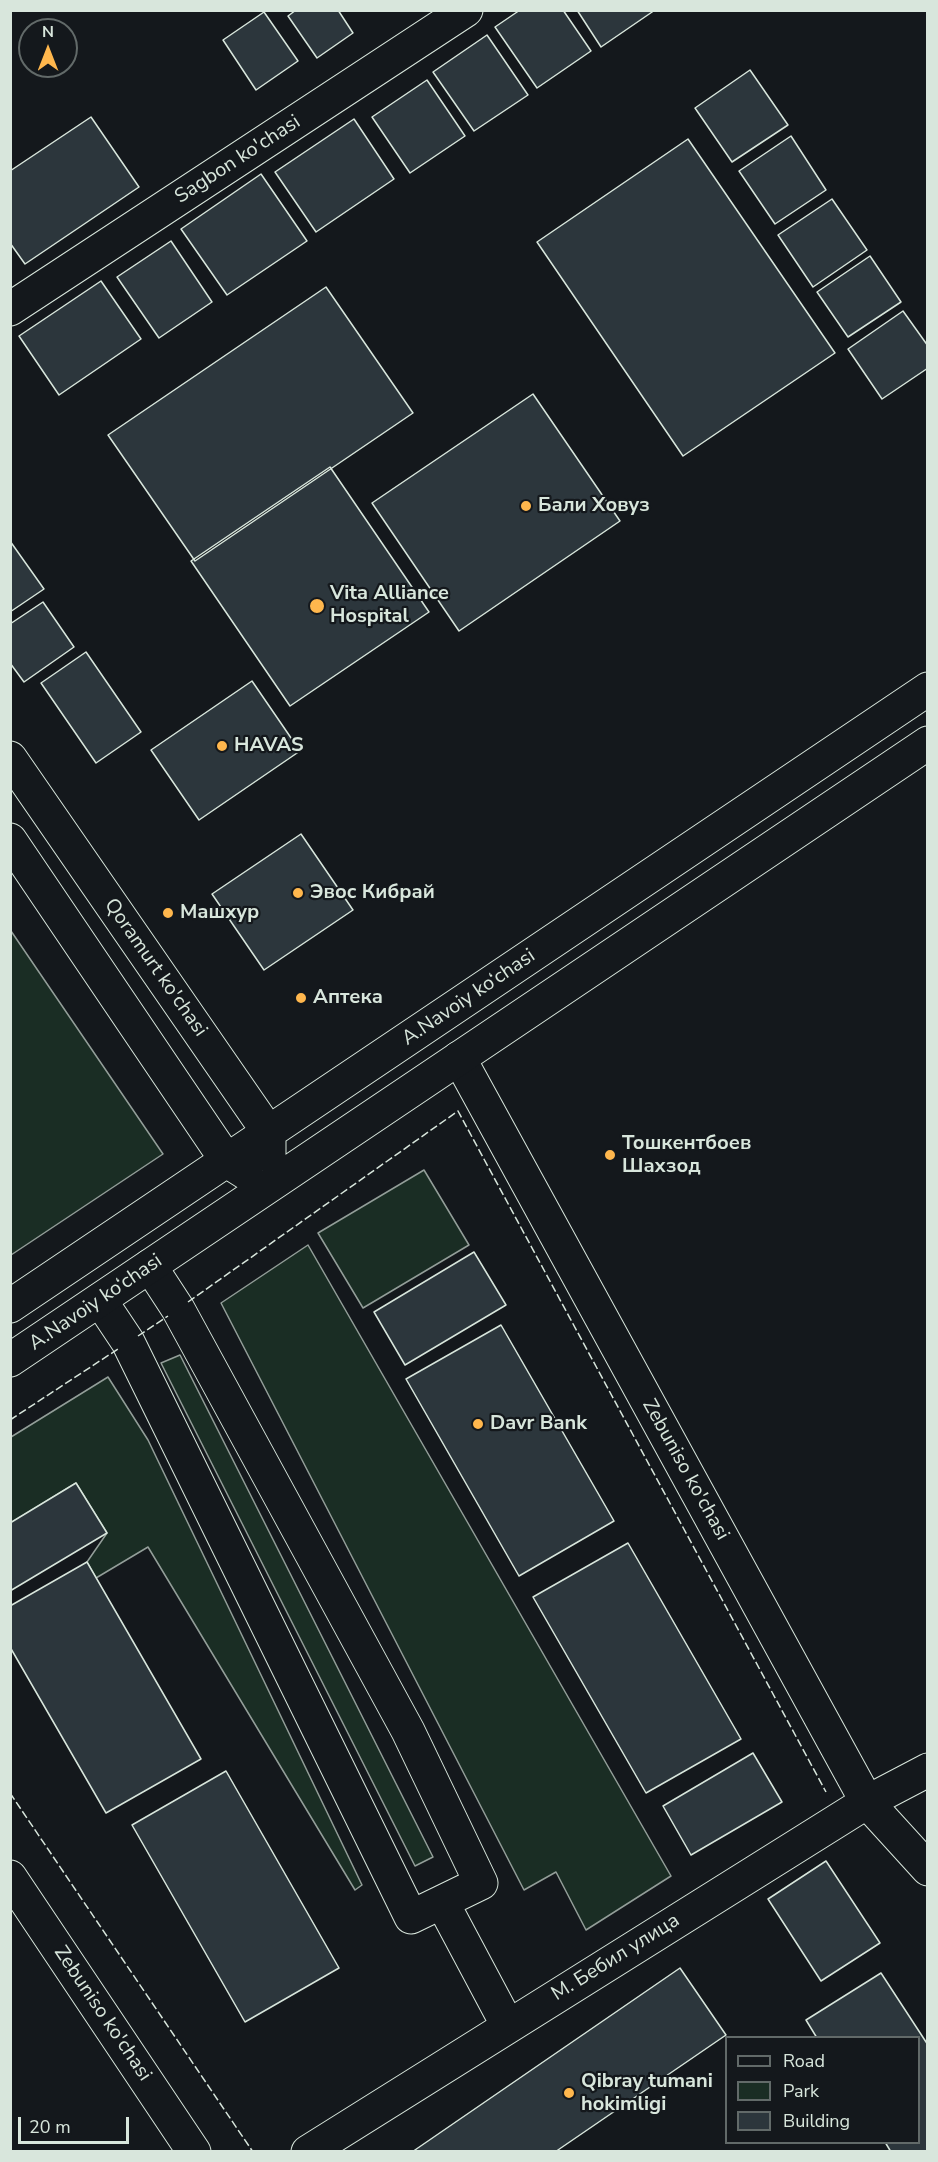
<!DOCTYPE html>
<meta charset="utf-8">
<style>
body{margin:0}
#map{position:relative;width:938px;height:2162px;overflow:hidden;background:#14181c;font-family:"Nunito Sans",sans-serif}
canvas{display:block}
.frame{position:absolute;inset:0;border:12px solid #d8e6dc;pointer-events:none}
.legend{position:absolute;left:725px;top:2036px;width:195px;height:108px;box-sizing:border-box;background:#14181c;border:2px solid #626a69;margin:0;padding:8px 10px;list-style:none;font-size:18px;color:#d8e6dc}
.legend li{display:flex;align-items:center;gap:12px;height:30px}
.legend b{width:30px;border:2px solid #626a69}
.north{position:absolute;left:18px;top:18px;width:60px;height:60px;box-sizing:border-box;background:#14181c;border:2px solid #626a69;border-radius:50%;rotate:0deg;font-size:16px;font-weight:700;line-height:24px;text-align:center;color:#d8e6dc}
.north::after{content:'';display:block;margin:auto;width:21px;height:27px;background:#ffb74d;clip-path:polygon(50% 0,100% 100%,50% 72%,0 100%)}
.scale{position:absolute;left:18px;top:2117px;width:111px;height:27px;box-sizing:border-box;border:3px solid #d8e6dc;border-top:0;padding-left:8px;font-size:18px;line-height:21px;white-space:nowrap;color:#d8e6dc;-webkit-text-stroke:4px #14181c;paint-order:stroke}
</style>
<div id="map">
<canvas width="938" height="2162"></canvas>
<div class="frame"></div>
<ul class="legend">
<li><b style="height:8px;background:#14181c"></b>Road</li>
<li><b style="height:16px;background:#1a2d24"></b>Park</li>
<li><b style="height:16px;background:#2c363c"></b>Building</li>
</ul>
<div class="north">N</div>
<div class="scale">20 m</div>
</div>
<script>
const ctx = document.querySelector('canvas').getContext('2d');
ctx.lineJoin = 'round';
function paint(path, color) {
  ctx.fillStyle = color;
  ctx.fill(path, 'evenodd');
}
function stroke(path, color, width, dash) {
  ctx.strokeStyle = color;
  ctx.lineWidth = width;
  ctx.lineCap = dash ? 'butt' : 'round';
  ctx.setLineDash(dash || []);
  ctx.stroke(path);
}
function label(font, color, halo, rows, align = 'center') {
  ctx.font = font + ' "Nunito Sans",sans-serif';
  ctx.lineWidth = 4.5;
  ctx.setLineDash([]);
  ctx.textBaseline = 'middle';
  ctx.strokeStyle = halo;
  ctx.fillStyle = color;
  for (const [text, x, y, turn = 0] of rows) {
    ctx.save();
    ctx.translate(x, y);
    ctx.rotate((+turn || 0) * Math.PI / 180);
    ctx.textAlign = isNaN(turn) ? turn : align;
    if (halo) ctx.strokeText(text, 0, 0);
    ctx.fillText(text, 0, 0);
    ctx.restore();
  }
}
const green = new Path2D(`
 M11,931l152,223 -152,101h-1z
 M424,1170l45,75 -106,63 -45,-75z
 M308,1245l363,631 -85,54 -30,-58 -32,18 -303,-587z
 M180,1355l253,502 -18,9 -254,-503z
 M108,1377l40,63 214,445 -7,5 -207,-343 -52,31 -9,-16 20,-29 -31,-50 -65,40v-86z`);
paint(green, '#1a2d24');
stroke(green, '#939e99', 1.5);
const building = new Path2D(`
 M296,10h42l15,23 -36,25 -29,-42z
 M520,10h43l28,41 -54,37 -42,-61z
 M577,10h78l-54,37z
 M264,12l34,49 -42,29 -33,-50z
 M487,35l41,60 -54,36 -41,-59z
 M750,70l38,55 -56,37 -37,-54z
 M427,80l38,56 -55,37 -38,-56z
 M91,117l48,70 -114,77 -15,-21v-72z
 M354,119l40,60 -78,53 -41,-60z
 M791,136l35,54 -51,34 -36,-53z
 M688,139l147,214 -152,103 -146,-214z
 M261,174l46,67 -80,54 -46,-66z
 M832,199l35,51 -54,37 -35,-52z
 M171,241l41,61 -53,36 -42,-61z
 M870,256l31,46 -53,35 -31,-45z
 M101,281l40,58 -82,56 -40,-59z
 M326,287l87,126 -218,148 -87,-126z
 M903,311l25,35v22l-46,31 -34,-50z
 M533,394l87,127 -161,110 -87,-128z
 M330,467l99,145 -139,94 -99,-145z
 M10,541l34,48 -34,23z
 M43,602l31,45 -50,35 -14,-19v-39z
 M86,652l55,80 -45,31 -55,-80z
 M252,681l48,70 -101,69 -48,-70z
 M301,834l52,76 -89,60 -52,-76z
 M474,1252l32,53 -101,60 -31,-53z
 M501,1325l113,196 -95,55 -113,-197z
 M76,1483l31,50 -97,58v-68z
 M628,1543l113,196 -95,54 -113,-196z
 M87,1562l114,197 -95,54 -96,-166v-41z
 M753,1753l29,49 -91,53 -28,-49z
 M226,1771l113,197 -94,54 -113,-197z
 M826,1861l54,82 -59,38 -53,-82z
 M680,1968l46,67 -171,117h-143z
 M881,1973l47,72v107h-37l-6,-10h33v-104h-101l-11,-18z`);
paint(building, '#2c363c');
stroke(building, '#d8e6dc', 1.5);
const minor = new Path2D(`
 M10,309l456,-299
 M459,1058l408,744 61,67
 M100,1300l28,42 283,575 70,-34 -73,-152 -230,-422 -28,-43
 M10,1877l184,275
 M442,1902l66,124
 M308,2152l559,-350 61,-32`);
const major = new Path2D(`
 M10,758l259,375v22
 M10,840l217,321 19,12
 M10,1306l918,-617
 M10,1360l918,-617`);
stroke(minor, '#d8e6dc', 35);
stroke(major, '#d8e6dc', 35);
stroke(minor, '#14181c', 33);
stroke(major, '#14181c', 33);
stroke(new Path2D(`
 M188,1302l270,-191 368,681
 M138,1336l30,-20
 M10,1420l108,-71
 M10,1793l243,359`), '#d8e6dc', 1.5, [8, 3]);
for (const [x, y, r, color] of [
 [526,506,6,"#ffb74d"],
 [317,606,8,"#ffb74d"],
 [222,746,6,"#ffb74d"],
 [298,893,6,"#ffb74d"],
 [168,913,6,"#ffb74d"],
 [301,998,6,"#ffb74d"],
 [610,1155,6,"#ffb74d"],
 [478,1424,6,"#ffb74d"],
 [569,2093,6,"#ffb74d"]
]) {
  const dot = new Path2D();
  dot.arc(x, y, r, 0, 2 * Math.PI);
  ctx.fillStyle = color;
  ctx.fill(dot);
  stroke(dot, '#14181c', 2);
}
label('20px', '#d8e6dc', '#14181c', [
 ["Sagbon ko'chasi",238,160,-33],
 ["Qoramurt ko'chasi",155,968,55],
 ["A.Navoiy ko‘chasi",469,998,-34],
 ["A.Navoiy ko‘chasi",96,1303,-34],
 ["Zebuniso ko'chasi",685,1470,61],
 ["М. Бебил улица",616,1958,-32],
 ["Zebuniso ko'chasi",102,2014,56]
]);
label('bold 20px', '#d8e6dc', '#14181c', [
 ["Бали Ховуз",538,506],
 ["Vita Alliance",330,594],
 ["Hospital",330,617],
 ["HAVAS",234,746],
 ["Эвос Кибрай",310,893],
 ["Машхур",180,913],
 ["Аптека",313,998],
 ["Тошкентбоев",622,1144],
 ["Шахзод",622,1167],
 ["Davr Bank",490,1424],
 ["Qibray tumani",581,2082],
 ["hokimligi",581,2105]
], 'left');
</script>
